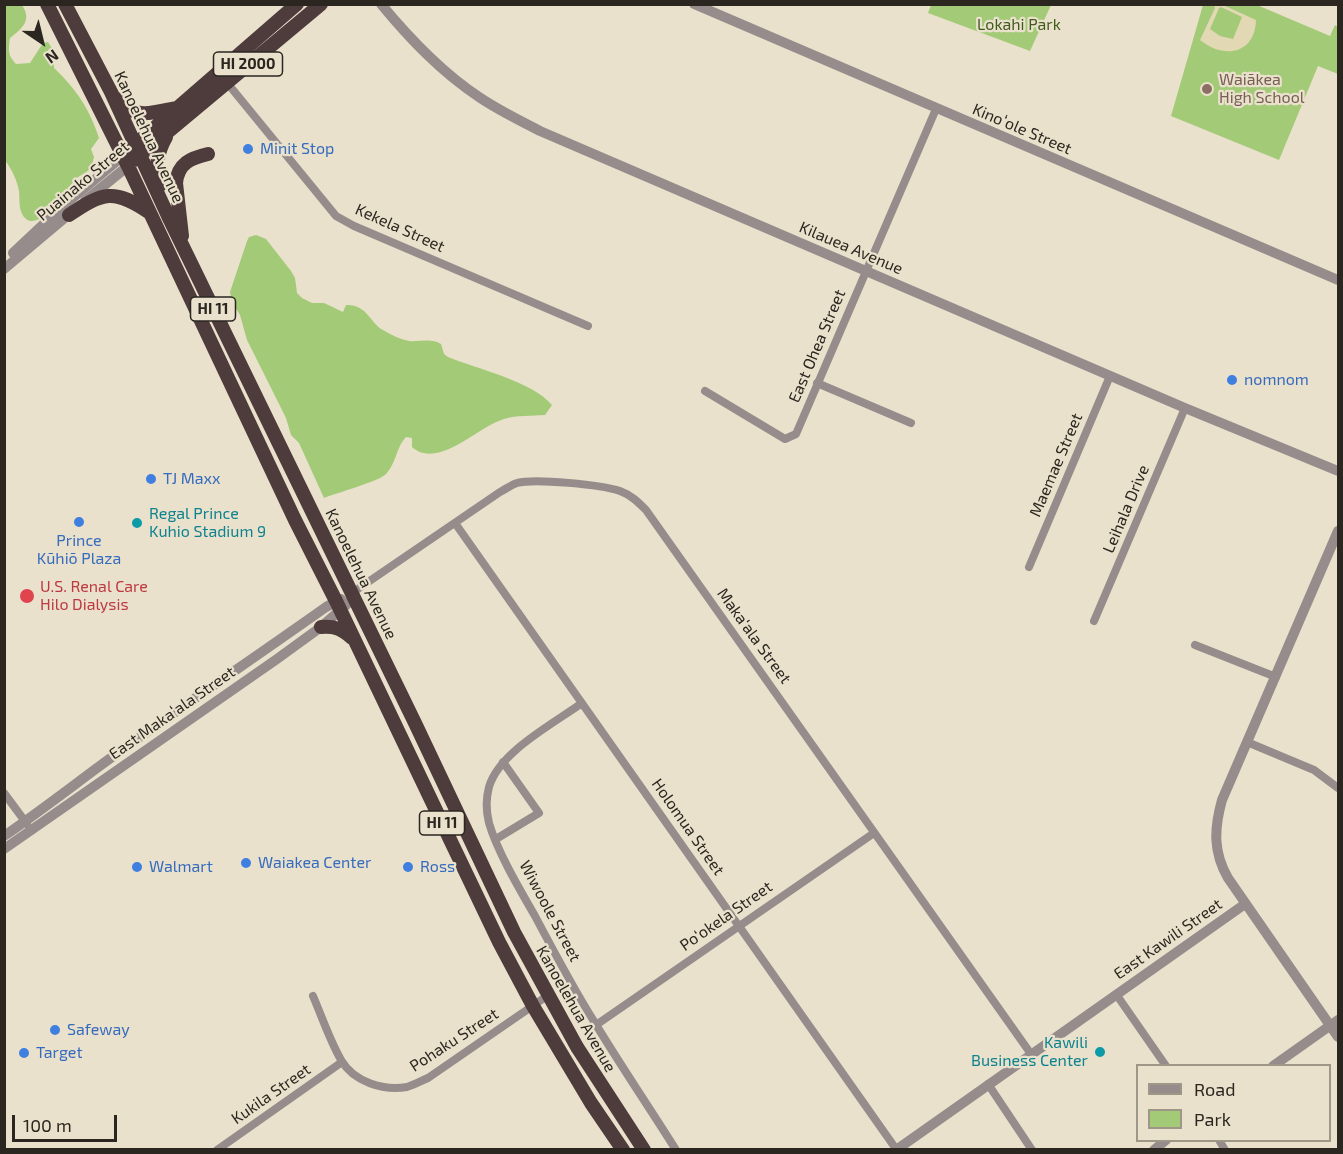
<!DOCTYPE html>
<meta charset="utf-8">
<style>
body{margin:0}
#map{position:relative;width:1343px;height:1154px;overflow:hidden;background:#eae1cc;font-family:"Exo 2",sans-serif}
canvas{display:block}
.frame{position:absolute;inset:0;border:6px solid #2b2720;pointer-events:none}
.legend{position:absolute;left:1136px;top:1064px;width:195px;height:78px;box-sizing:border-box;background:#eae1cc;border:2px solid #9e9787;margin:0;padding:8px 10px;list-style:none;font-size:18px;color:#2b2720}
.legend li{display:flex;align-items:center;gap:12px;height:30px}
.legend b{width:30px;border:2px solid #9e9787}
.north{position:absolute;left:12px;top:12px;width:60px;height:60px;-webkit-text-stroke:4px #eae1cc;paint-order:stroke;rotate:145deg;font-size:16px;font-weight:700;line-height:24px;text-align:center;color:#2b2720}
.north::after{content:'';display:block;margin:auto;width:21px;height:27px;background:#2b2720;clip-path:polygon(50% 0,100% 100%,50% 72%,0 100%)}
.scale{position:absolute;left:12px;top:1115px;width:105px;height:27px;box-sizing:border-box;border:3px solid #2b2720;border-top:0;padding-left:8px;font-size:18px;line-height:21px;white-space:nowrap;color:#2b2720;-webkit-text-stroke:4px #eae1cc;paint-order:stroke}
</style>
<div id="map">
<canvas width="1343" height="1154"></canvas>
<div class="frame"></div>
<ul class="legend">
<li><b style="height:8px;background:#978c8c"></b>Road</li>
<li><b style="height:16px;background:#a2ca77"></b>Park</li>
</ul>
<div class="north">N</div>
<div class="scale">100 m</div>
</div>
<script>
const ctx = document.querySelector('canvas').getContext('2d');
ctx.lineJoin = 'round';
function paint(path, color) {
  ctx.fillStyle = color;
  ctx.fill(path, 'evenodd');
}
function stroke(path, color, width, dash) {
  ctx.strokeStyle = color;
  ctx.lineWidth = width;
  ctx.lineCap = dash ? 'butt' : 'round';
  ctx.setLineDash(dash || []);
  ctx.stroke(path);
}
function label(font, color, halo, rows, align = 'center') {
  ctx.font = font + ' "Exo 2",sans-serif';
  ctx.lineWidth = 4.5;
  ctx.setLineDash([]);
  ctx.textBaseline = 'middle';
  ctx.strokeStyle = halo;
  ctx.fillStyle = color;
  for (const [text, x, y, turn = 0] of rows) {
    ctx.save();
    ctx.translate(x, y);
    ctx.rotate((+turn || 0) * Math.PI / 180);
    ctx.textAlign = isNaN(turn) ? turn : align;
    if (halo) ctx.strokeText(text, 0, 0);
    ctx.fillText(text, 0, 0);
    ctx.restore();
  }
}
paint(new Path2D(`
 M4,5h18c10,15 1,23 -12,33 -2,12 -2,18 6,26l14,-1 13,-20 5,-1 5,8 1,18c23,22 35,40 45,70l-8,11 3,8 -3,12 -16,10 -5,8 -18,14 -12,18c-4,1 -9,4 -14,0 -8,-7 -6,-18 -7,-28 -2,-11 -7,-21 -14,-31z
 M931,5v-1l120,1 -21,46 -102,-38z
 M1203,5h54l73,31 5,-11 3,2v47l-20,-8 -39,94 -108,-44z
 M256,235l10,4 25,32 4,7 2,15 5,5 10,5h12l19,9 3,-7c21,-1 24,18 37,25 8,5 17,9 26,11 11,1 23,-3 32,3l3,10 4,3c29,12 84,24 104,48l-7,10c-13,1 -29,0 -41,4 -27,8 -66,51 -92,28v-9l-6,-1c-10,10 -9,25 -20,37 -6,7 -50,19 -62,24l-25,-55 -8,-8 -5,-17 -39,-78 -7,-25 -8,-13 -2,-10 17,-51 2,-4z`), '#a2ca77');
paint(new Path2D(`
 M1214,5h9l33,15c-1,35 -33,39 -56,20l15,-32zM1221,7l21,10 -9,22 -13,-3 -10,-7 9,-21z`), '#e2d8b3');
stroke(new Path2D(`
 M224,79l112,137 18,10 234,100
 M817,383l94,40
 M705,391l80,48 11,-5 140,-325
 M455,523l441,626
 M1029,567l81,-191
 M352,593l148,-101c6,-3 11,-7 17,-9 18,-5 85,2 103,8 11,4 18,11 26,19l385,544
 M1094,621l91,-213
 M1195,645l81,32
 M582,703c-29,21 -83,49 -93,84 -3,11 -3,24 0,36 8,28 31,67 46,93 19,36 38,72 60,107 26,43 54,84 81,127
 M1247,742l67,28 24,18
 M4,793l23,31
 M496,839l43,-26 -36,-51
 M1116,994l50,72
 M313,996c9,21 17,45 28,64 13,22 42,31 66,27 7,-2 14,-6 21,-9l119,-82
 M596,1025l278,-192
 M988,1084l44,66
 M1219,1140l6,10
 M217,1150l125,-88`), '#978c8c', 8);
stroke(new Path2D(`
 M381,4c29,35 60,68 98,93 19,13 40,23 61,34l645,277 153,63
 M694,4l644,276
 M85,201l43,-35
 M13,253l49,-46 61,-51
 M4,269l69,-58
 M1338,531l-116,269c-8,29 -9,52 6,78l110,159
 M4,836c32,-22 62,-45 93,-68 75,-55 153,-107 229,-161l15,-8
 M4,849l273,-190 44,-32 33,-29
 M1273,1066l65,-46
 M896,1150l349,-246
 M1154,1150l12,-10`), '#978c8c', 10);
stroke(new Path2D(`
 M47,4l81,162 167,354 41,81 163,341 34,64 58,97 32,47
 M65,4l46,88 58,126 246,505 99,209 63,115 67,103
 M117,99c19,21 34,14 59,9
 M129,150l168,-146
 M134,160l187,-156
 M160,185c-5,-18 -3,-32 6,-48
 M69,215c34,-23 45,-27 81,-2
 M182,236l-6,-53c2,-20 15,-25 32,-29
 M321,627c14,-1 21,2 31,11`), '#4e3b3c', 14);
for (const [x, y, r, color] of [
 [1207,89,6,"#8d6e63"],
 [248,149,6,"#3f7fe0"],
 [1232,380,6,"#3f7fe0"],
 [151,479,6,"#3f7fe0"],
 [79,522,6,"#3f7fe0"],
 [137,523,6,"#0f9aa8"],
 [27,596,8,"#e0444e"],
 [246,863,6,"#3f7fe0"],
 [137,867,6,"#3f7fe0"],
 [408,867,6,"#3f7fe0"],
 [55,1030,6,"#3f7fe0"],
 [1100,1052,6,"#0f9aa8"],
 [24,1053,6,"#3f7fe0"]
]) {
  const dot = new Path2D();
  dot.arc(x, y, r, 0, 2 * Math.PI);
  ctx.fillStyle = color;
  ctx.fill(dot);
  stroke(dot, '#eae1cc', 2);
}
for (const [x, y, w] of [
 [248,64,69],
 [213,309,45],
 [442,823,45]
]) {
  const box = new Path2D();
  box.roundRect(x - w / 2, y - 12, w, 24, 4.5);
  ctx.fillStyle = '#eae1cc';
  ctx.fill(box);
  stroke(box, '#2b2720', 1.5);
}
label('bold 15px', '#2b2720', null, [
 ["HI 2000",248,64],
 ["HI 11",213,309],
 ["HI 11",442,823]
]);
label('16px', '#415c1f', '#eae1cc', [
 ["Lokahi Park",1019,25]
]);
label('16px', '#785e54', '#eae1cc', [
 ["Waiākea",1219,80],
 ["High School",1219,98]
], 'left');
label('16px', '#2b2720', '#eae1cc', [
 ["Kinoʻole Street",1022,129,23],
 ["Kanoelehua Avenue",149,137,65],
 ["Puainako Street",83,181,-40],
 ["Kekela Street",400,228,24],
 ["Kilauea Avenue",851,248,23],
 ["East Ohea Street",817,346,-67],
 ["Maemae Street",1056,465,-67],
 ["Leihala Drive",1126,509,-67],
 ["Kanoelehua Avenue",361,574,64],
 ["Maka‘ala Street",754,636,54],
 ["East Makaʻala Street",172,713,-35],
 ["Holomua Street",688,827,55],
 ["Wiwoole Street",550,911,62],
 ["Po‘okela Street",726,916,-35],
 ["East Kawili Street",1168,939,-35],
 ["Kanoelehua Avenue",576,1009,60],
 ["Pohaku Street",454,1040,-33],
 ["Kukila Street",271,1094,-35]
]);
label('16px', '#366cbe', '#eae1cc', [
 ["Minit Stop",260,149],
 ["nomnom",1244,380],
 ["TJ Maxx",163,479],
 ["Prince",79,541,"center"],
 ["Kūhiō Plaza",79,559,"center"],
 ["Waiakea Center",258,863],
 ["Walmart",149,867],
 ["Ross",420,867],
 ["Safeway",67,1030],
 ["Target",36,1053]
], 'left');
label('16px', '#0d838f', '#eae1cc', [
 ["Regal Prince",149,514],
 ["Kuhio Stadium 9",149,532],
 ["Kawili",1088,1043,"right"],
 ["Business Center",1088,1061,"right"]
], 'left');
label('16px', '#be3a42', '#eae1cc', [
 ["U.S. Renal Care",40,587],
 ["Hilo Dialysis",40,605]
], 'left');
</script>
